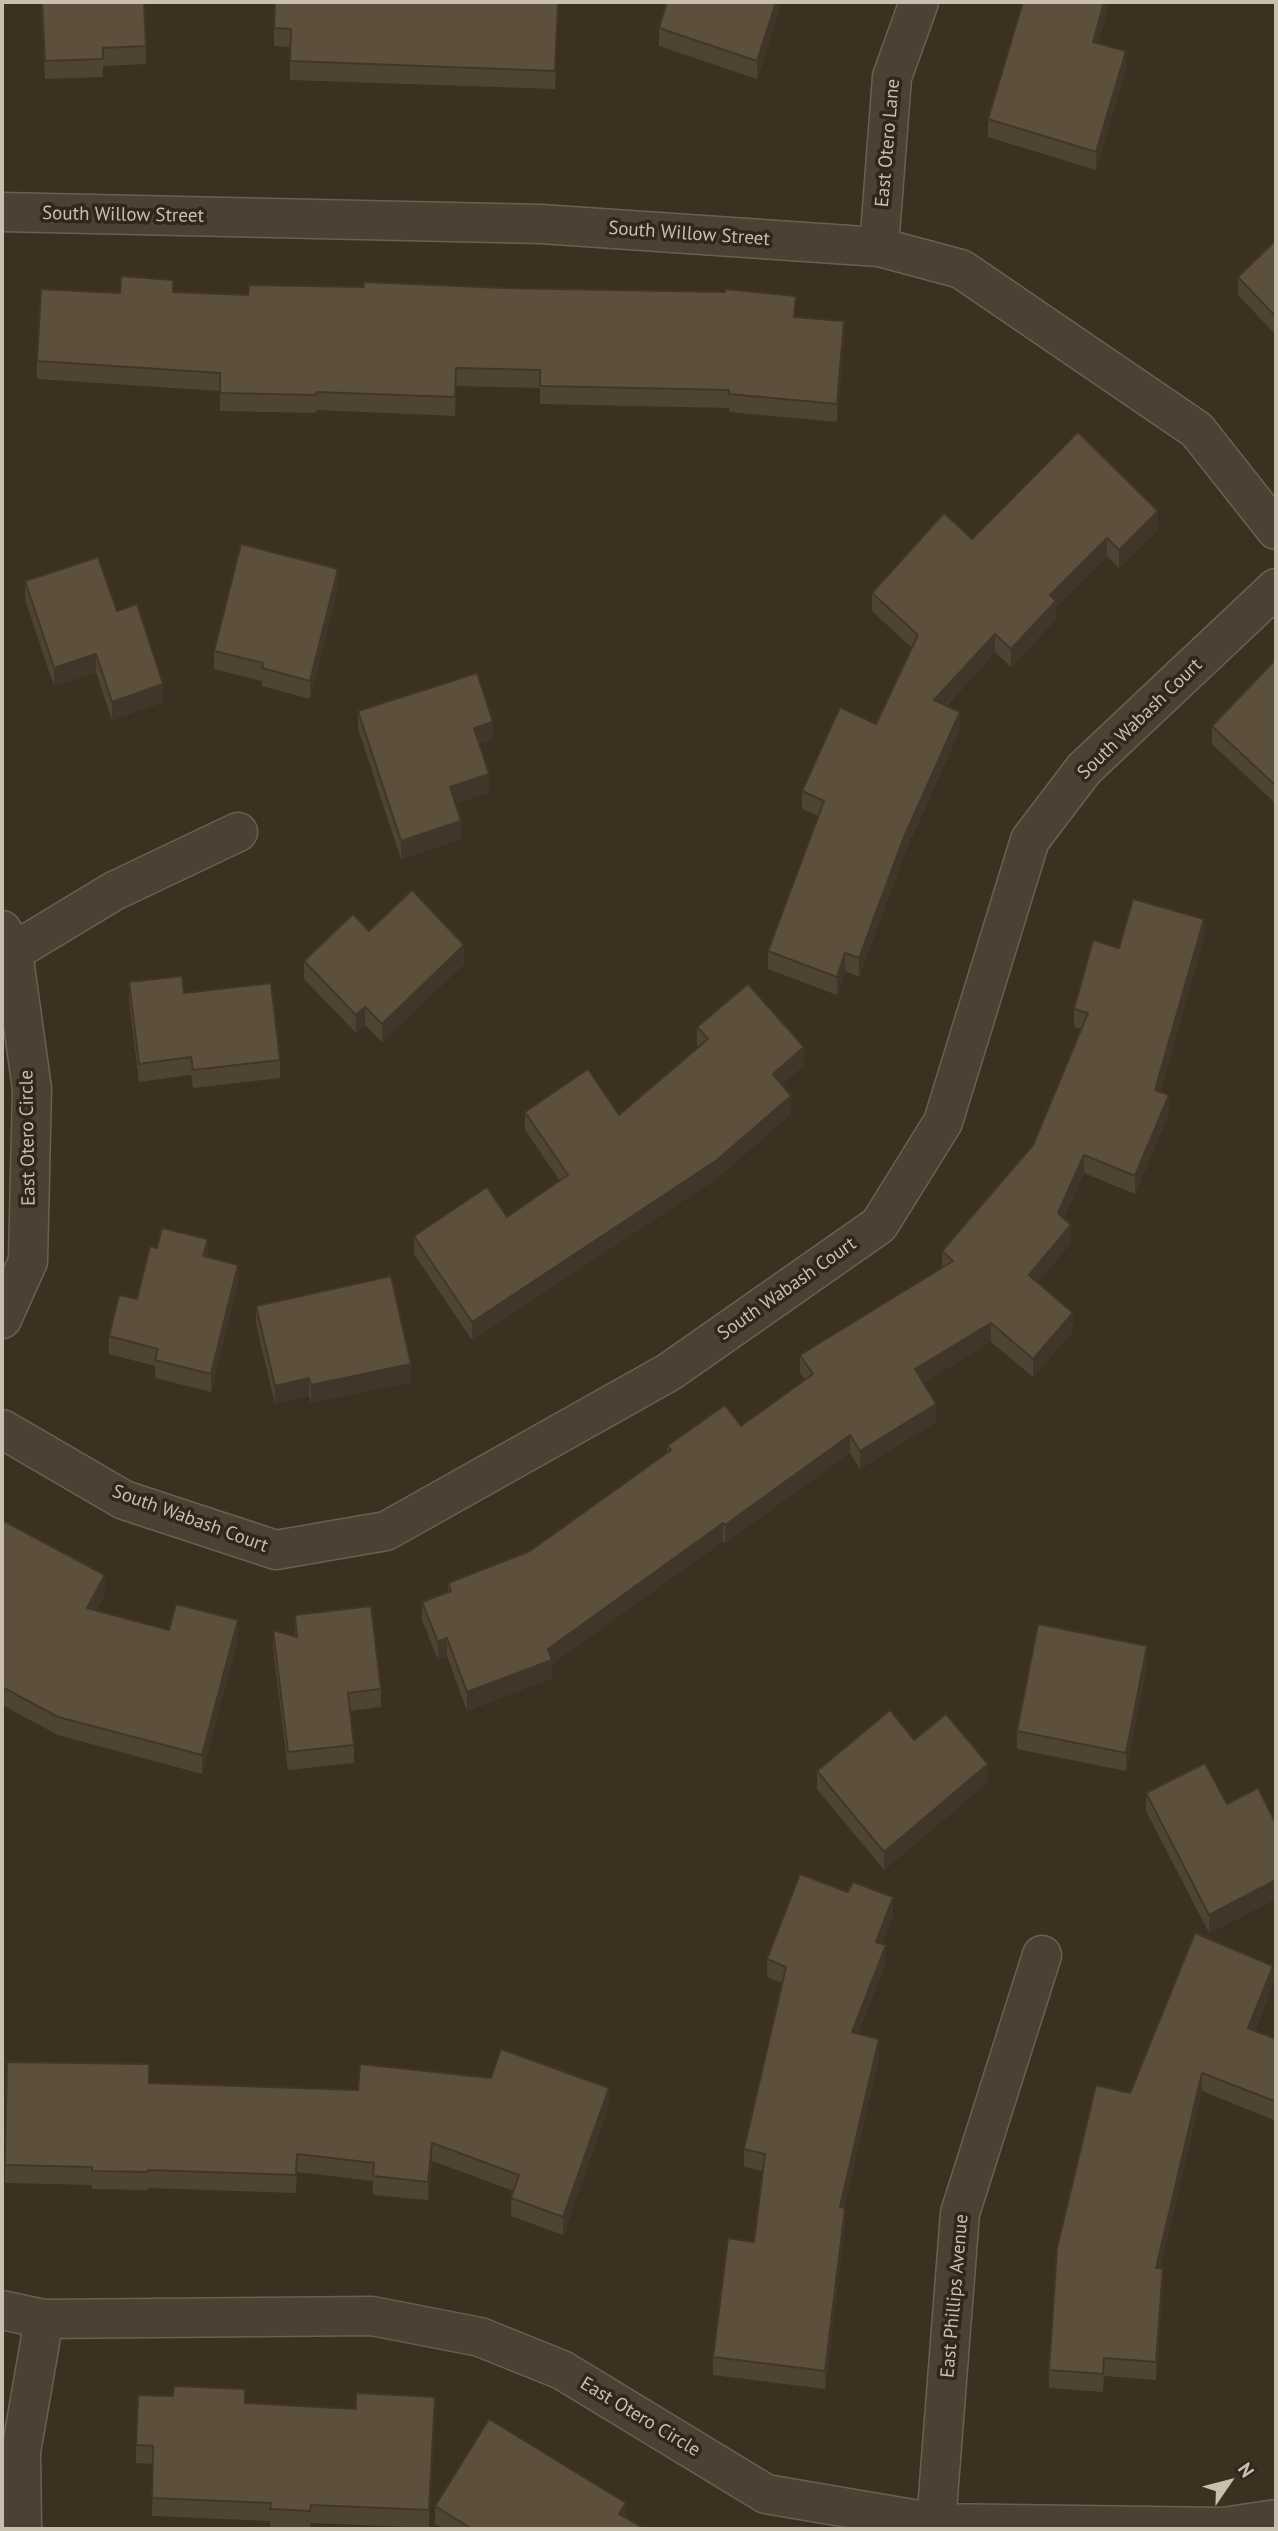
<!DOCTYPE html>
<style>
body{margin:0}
#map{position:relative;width:1278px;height:2531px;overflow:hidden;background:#3c3020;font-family:"PT Sans",sans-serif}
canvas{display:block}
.frame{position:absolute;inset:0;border:4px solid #c8bfaf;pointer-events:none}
.north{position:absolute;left:1194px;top:2447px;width:70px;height:70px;-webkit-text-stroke:5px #31271a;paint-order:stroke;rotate:55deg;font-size:19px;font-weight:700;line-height:28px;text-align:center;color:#c8bfaf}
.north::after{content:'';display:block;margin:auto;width:24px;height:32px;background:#c8bfaf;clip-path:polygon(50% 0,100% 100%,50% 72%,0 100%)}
</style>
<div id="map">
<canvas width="1278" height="2531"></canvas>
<div class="frame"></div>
<div class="north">N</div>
</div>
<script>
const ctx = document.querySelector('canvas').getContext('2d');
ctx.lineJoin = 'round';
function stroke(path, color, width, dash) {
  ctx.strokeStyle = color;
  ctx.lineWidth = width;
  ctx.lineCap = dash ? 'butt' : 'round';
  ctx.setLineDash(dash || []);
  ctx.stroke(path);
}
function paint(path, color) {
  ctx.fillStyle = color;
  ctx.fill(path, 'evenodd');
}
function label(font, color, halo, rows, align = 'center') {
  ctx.font = font + ' "PT Sans",sans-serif';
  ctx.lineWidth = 7;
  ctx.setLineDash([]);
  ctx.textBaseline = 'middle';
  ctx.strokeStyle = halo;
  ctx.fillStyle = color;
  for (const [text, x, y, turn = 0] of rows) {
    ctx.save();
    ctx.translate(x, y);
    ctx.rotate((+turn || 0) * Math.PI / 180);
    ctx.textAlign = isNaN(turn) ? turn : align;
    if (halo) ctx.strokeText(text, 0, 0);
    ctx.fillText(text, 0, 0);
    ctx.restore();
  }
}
const minor = new Path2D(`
 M2,212l539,12 338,23 82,22 236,161 79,100
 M879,247l13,-170 27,-75
 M2,930l11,22 19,137 -4,172 -26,58
 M13,952l101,-61 124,-59
 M2,1429l122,71 152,50 110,-19 283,-159 210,-147 64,-103 87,-282 54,-71 192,-181
 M2,2310l42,9 328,-3 108,21 82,33 204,124 170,29 287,4 53,-8
 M936,2523l24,-310 82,-258
 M22,2529l-1,-77 23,-133`);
stroke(minor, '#6a6052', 41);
stroke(minor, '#4c4234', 38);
paint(new Path2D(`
 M41,2h103l2,62 -43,2v11l-58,2z
 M558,2l-3,87 -265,-9v-33l-16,-1v-18z
 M667,2h115l-25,77 -98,-33v-18z
 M1023,2h87l-13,41 29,26 -30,101 -108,-33v-18z
 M1276,240v95l-38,-40v-18z
 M173,292l623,25 48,22 -7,83 -108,-10v-4l-189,-4v-16l-84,-2 -1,30 -138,-6 -1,3 -96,-2v-20l-183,-12v-18l83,-68z
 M1158,529l-39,39 -12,-12 -51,51v12l-45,48 -16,-15 -49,54 14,24 -56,125 -45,122 -14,-6 -8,24 -69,-26v-18l50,-135 -16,-7v-18l74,-67 36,-76 -40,-37v-18l100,-54z
 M25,581l92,30 46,91 -51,18 -16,-48 -42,14 -29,-87z
 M338,587l-28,112 -48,-13v-5l-48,-12v-18z
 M1276,659v145l-64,-60v-18z
 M358,711l135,29 -14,4 10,49 -34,10 6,36 -60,20 -43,-130z
 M1204,937l-44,155 9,21 -34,81 -51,-21 -20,45 7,25 -34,39 36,49 -40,46 -42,-35 -68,41 13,39 -76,47 -10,-16 -125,90 -2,-2 -171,123v14l-85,33 -20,-55 -9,4 -16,-40v-18l26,-10v-9l82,-32 137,-98v-7l74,-20 64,-46 -5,-7v-18l142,-87v-17l91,-106 48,-116 -7,-2v-18l45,-61z
 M304,961l160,3 -82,78 -17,-17 -9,8 -52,-54z
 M129,982l55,11 96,67v18l-87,10 -2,-13 -52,7 -10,-82z
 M697,1027l107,38 -23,20 10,29 -74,64 -245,162 -58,-86v-18l93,-19 53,-36 -35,-51v-18l94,3 80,-68 -2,-2z
 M207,1257l31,26 -27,109 -56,-14v-12l-46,-12v-18l28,-37z
 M256,1306l155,76 -100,21 -2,-7 -34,8 -19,-80z
 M2,1520l103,73 -9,17 73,20 69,9 -36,135 -144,-39 -56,-30z
 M295,1615l86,74v18l-31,4 4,34v18l-66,7 -15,-122v-18l22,6z
 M1147,1664l-21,107 -109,-22v-18z
 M914,1740l74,42 -104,88 -67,-81v-18z
 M1146,1793l81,11 49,20v75l-67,34 -63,-122z
 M893,1915l-11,29 4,19 -28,71 21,23 -35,151 1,18 -20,163 -112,-14v-18l41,-115 9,-71 -19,-4v-18l38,-166 -15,-6v-18z
 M1273,1984l-18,46 21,9v76l-2,5 -72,-29 -42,177 3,18 -7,94 -52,-4 -1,16 -54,-4v-18l81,-277z
 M7,2062l142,21 460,23 -46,129 -52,-19v-18l3,-7 -82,-30 -4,39 -55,-5v-14l-76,-9 -1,21 -148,-5v2l-56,-1v-4l-87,-2z
 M245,2403l190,12 -6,113 -118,-5 -1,6 -40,-2v-6l-118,-5 1,-52 -17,-1v-18z
 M435,2506l191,12 19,11h-201l-9,-5z`), '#4f4434');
paint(new Path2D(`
 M776,2h6l-25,77v-18z
 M1104,2h6l-17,58v-18z
 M1126,51v18l-30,101v-18z
 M844,321v18l-7,83v-18z
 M1158,511v18l-39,39v-18z
 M1107,538v18l-51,51v12l-45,48v-18l39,-54z
 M338,569v18l-28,112v-18z
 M995,634v18l-61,66v-18z
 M96,654v18l-42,14v-18z
 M163,684v18l-51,18v-18z
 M960,712v18l-56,125 -45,122v-19l45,-121z
 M493,722v18l-19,6v-18z
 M489,774v19l-39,12v-18z
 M461,821v18l-60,20v-18z
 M1204,919v18l-49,171v-18z
 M464,945v19l-82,78v-18z
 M845,953v18l-8,24v-18z
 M365,1007v18l-9,8v-18z
 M804,1047v18l-31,27v-18z
 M1169,1095v18l-34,81v-18z
 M791,1096v18l-74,64 -245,162v-18z
 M1084,1155v18l-26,58v-18z
 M1071,1225v18l-42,50v-18z
 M208,1239v18l-5,-1z
 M238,1265v18l-27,109v-18z
 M1073,1313v18l-40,46v-18z
 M991,1323v19l-76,46v-19z
 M411,1364v18l-100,21v-18z
 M309,1378v18l-34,8v-18z
 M936,1404v18l-76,47v-18z
 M850,1435v18l-125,90v-18z
 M723,1523v18l-171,123v14l-85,33v-19l81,-43z
 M105,1575v18l-18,33v-18z
 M238,1620v19l-36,135v-19z
 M447,1638v18l-9,4v-18z
 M1147,1646v18l-21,107v-18z
 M988,1764v18l-104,88v-18z
 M1276,1880v19l-67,34v-18z
 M893,1897v18l-17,45v-18z
 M886,1945v18l-34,87v-18z
 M1273,1966v18l-25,62v-18z
 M879,2039v18l-39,168v-18z
 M1202,2073v18l-46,195v-18z
 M609,2088v18l-46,129v-18z
 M1276,2097v18l-2,5v-19z
 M432,2143v18l-4,39v-18z
 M845,2208v18l-20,163v-18z
 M1163,2268v18l-7,94v-18z
 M435,2397v18l-6,113v-18z
 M626,2503v18l-7,-7z`), '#40372a');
const building = new Path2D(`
 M42,2h102l2,44 -43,2v11l-58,2z
 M275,2h283l-3,69 -265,-10 1,-32 -17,-1z
 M667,2h109l-19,59 -98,-33z
 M1023,2h81l-11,40 33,9 -30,101 -108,-33z
 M1276,240v77l-38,-40z
 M121,276l52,4v12l75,3 1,-10 115,2v-5l140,6 221,4v-3l71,7 -2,21 50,4 -7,83 -108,-10v-4l-189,-4v-16l-84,-2 -1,29 -138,-5 -1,3 -96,-2v-20l-183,-12 4,-72 79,4z
 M1078,432l80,79 -39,39 -12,-12 -57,57 6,6 -45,48 -16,-15 -61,66 26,12 -56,125 -45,121 -14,-5 -8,24 -69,-26 56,-150 -22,-10 38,-84 36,17 42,-89 -46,-42 72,-80 28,26z
 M241,544l97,25 -28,112 -48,-13 1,-5 -49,-12z
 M98,557l19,54 20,-7 26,80 -51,18 -16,-48 -42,14 -29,-87z
 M1276,659v127l-64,-60z
 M477,673l16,49 -19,6 15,46 -39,13 11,34 -60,20 -43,-130z
 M412,890l52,55 -82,79 -17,-17 -9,8 -52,-54 49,-47 16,17z
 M1133,899l71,20 -49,171 14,5 -34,81 -51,-21 -26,58 13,12 -42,50 44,38 -40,46 -42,-36 -76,46 21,35 -76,47 -10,-16 -125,90 -2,-2 -175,126 4,11 -85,32 -20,-54 -9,4 -16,-40 29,-11 -3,-8 82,-32 141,-101 -4,-4 58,-41 16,21 72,-52 -13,-19 153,-94 -11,-10 91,-106 55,-132 -14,-4 19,-69 26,8z
 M182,976l2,17 87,-10 9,77 -87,10 -2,-13 -52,7 -10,-82z
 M748,984l56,63 -31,27 18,22 -74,64 -245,162 -58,-86 73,-49 20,30 61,-42 -43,-63 63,-43 31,46 89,-76 -11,-12z
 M162,1228l46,11 -5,17 35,9 -27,109 -56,-14 3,-11 -49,-13 10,-41 18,4 13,-53 7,2z
 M391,1276l20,88 -100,21 -2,-7 -34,8 -19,-80z
 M2,1520l103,55 -18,33 82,22 7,-26 62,16 -36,135 -144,-38 -56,-30v-39l1,-2h-1z
 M371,1606l10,83 -33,4 6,52 -66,7 -15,-122 24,7 -2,-22z
 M1038,1624l109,22 -21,107 -109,-22z
 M890,1710l24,30 32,-26 42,50 -104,88 -67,-81z
 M1205,1763l22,41 31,-16 18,36v56l-67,35 -63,-122z
 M800,1874l48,18 5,-10 40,15 -17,45 10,3 -34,87 27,7 -39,168 5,1 -20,163 -112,-14 15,-119 26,4 11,-88 -21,-5 42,-182 -19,-8z
 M1195,1933l78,33 -25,62 28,11v58l-2,4 -72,-28 -46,195h7l-7,94 -52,-4 -1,16 -54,-4 8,-122 39,-163 34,8z
 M501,2049l108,39 -46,129 -52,-19 8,-23 -87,-32 -4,39 -55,-6 1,-13 -77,-9 -1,21 -148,-5v2l-56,-1v-4l-87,-2 2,-103 142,2v19l209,7 2,-26 131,14z
 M174,2386l71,3v14l111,6v-16l79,4 -6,113 -118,-5 -1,6 -40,-2 1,-6 -119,-5 1,-52 -17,-1 2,-50 35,1z
 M489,2419l137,84 -7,11 26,15h-104l-2,-1 -1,1h-66l-37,-23z`);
paint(building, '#5c4f3c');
stroke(building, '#40372a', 2);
label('19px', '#c8bfaf', '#31271a', [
 ["East Otero Lane",888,143,-85],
 ["South Willow Street",123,215,1],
 ["South Willow Street",689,234,4],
 ["South Wabash Court",1140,719,-44],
 ["East Otero Circle",28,1138,-91],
 ["South Wabash Court",787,1289,-35],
 ["South Wabash Court",190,1519,20],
 ["East Phillips Avenue",955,2296,-85],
 ["East Otero Circle",640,2417,31]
]);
</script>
